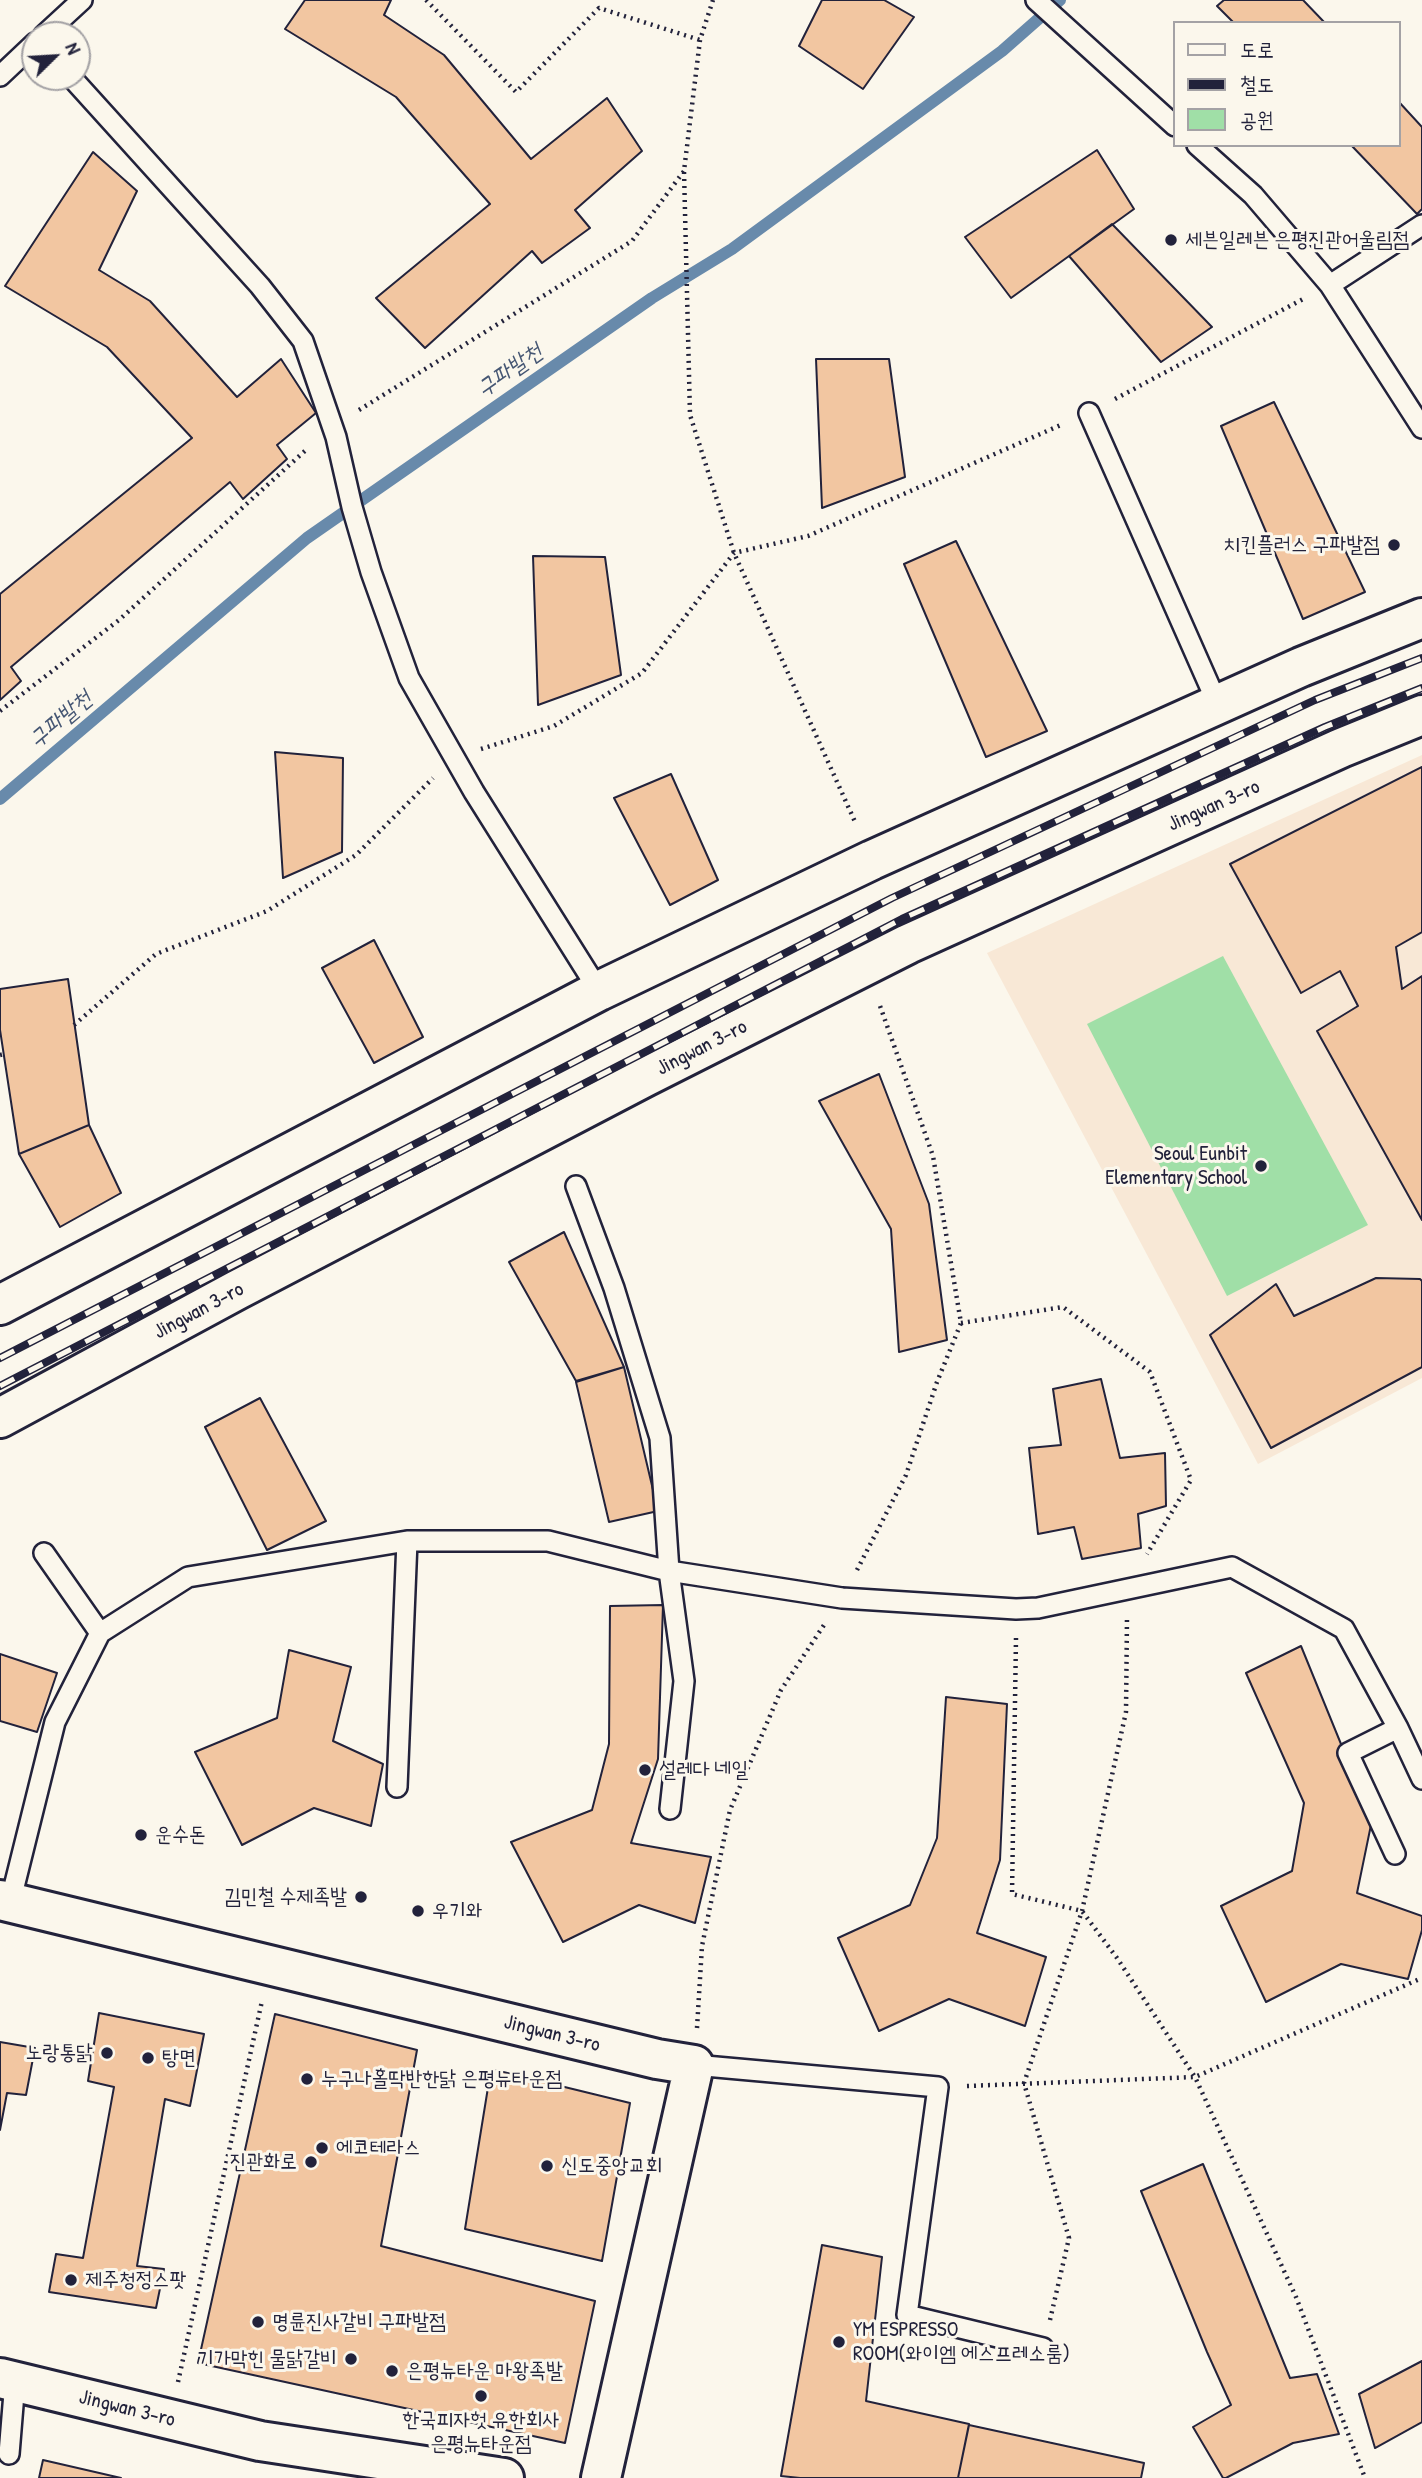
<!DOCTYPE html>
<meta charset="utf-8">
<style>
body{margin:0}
#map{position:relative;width:1422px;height:2478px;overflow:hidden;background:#fbf7ec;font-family:"Patrick Hand","Poor Story",sans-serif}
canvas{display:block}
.legend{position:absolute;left:1173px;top:21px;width:228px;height:126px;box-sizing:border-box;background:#fbf7ec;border:2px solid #a4a2a5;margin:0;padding:9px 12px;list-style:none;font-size:21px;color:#22223b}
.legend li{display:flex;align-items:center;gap:14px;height:35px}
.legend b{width:35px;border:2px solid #a4a2a5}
.north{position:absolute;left:21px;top:21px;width:70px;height:70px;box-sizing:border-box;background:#fbf7ec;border:2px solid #a4a2a5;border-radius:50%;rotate:66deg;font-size:19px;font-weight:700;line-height:28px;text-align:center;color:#22223b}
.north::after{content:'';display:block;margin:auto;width:24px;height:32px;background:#22223b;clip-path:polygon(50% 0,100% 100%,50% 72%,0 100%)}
</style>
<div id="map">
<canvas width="1422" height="2478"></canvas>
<ul class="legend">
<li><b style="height:9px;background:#fbf7ec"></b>도로</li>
<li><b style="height:9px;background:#22223b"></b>철도</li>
<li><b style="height:19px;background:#a0dfa7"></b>공원</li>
</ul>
<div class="north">N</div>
</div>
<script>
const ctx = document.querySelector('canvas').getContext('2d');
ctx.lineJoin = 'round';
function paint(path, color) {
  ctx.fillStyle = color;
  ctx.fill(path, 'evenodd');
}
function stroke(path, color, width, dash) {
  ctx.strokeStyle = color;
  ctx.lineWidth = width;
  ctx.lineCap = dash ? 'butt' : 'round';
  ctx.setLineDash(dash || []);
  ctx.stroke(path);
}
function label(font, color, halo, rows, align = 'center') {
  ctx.font = font + ' "Patrick Hand","Poor Story",sans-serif';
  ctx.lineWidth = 6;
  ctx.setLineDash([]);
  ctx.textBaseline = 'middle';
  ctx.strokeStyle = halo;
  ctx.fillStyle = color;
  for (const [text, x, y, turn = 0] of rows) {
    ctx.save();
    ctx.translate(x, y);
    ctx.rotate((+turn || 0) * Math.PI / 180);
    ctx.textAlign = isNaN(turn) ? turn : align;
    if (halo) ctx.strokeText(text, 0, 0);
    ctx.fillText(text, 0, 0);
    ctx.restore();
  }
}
paint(new Path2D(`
 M1422,755v623l-164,86 -271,-511z`), '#f8e8d6');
paint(new Path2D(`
 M1223,956l145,269 -141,71 -140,-272z`), '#a0dfa7');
stroke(new Path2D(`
 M0,799l307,-261 345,-240 80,-49 270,-198 58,-51`), '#688aab', 12);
const building = new Path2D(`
 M305,0h86l-7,15 60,40 87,104 76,-61 35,53 -67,59 15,18 -48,35 -10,-12 -107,97 -49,-50 114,-94 -94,-107 -111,-68z
 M822,0h62l30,17 -51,72 -64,-43z
 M1224,0h79l22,23h-91l-17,-17z
 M1399,102l23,25v82l-5,5 -66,-69h48z
 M1097,150l37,59 -123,89 -46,-61z
 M93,152l44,39 -38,79 51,31 87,96 44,-38 35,54 -39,32 10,14 -44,40 -13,-17 -219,185 10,14 -21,19v-106l192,-156 -85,-91 -102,-61z
 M1112,224l100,103 -51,35 -92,-106z
 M816,359h73l16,118 -83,31z
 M1274,402l91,190 -62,27 -82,-193z
 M956,541l91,190 -61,26 -82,-193z
 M533,556l72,1 16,118 -83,30z
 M275,752l68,6 -1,94 -59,26z
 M1422,767v165l-26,15 6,42 20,-13v244l-105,-189 41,-25 -18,-35 -39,22 -71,-129z
 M671,774l47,106 -48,25 -56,-107z
 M374,940l49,97 -49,26 -52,-95z
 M68,979l21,146 -70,29 -19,-124v-41z
 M879,1074l50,130 18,136 -48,12 -8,-123 -72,-128z
 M89,1125l32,68 -61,34 -41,-73z
 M564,1232l60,135 -48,14 -67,-119z
 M1376,1278l44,1 2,2v86l-151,81 -61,-113 66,-51 18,32z
 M624,1367l34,144 -49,11 -33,-140z
 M1101,1379l19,79 45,-5 1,53 -28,8 3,34 -59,11 -8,-32 -36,7 -9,-86 32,-3 -8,-56z
 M260,1398l66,123 -59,29 -62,-123z
 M663,1605l-5,154 -27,84 80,14 -16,66 -56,-18 -76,37 -52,-100 81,-32 17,-66 1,-138z
 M1301,1646l71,174 -15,73 65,23v14l-14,49 -67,-15 -75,38 -45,-96 71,-35 12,-68 -58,-130z
 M289,1650l62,17 -18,74 50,23 -12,62 -57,-18 -72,37 -47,-93 82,-34z
 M0,1654l57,19 -20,59 -37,-11z
 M946,1697l61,7 -7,156 -23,73 69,24 -21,69 -76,-27 -70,32 -41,-93 72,-33 27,-67z
 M99,2013l105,21 -14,72 -25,-7 -28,167 27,3 -8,39 -107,-16 7,-38 27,4 31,-171 -26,-6z
 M275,2014l142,36 -36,196 214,55 -30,142 -367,-80z
 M0,2042l35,6 -9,47 -19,-2 -7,37z
 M491,2069l139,34 -28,158 -137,-32z
 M1203,2164l87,214 27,-4 22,60 -46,9 -67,35h-3l-30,-51 38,-22 -24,-53 -66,-161z
 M822,2245l60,12 -16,144 103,23 -11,54h-158l-19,-2z
 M1422,2361v61l-47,26 -16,-54z
 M969,2425l175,38 -3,15h-183z
 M43,2460l78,18h-82z`);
paint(building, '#f2c6a1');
stroke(building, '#22223b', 2);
const service = new Path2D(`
 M1036,0l139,126
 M44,35l38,-35
 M0,76l35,-33
 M71,77l189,209 43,55 33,96 16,70 19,65 38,106 65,114 125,199
 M1197,145l56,50 77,90 92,143
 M1330,285l92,-60
 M1089,413l129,292
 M576,1186l38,102 46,150 9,133 15,110 -14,128
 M44,1553l56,80
 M397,1787l10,-246
 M1395,1854l-47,-101 50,-25
 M10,1903l45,-181 45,-89 88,-56 219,-36h141l121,30 173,27 174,11 22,-1 194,-41 112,62 54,99 24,51
 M694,2065l244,22 -31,228 136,33
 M9,2454l6,-73`);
const minor = new Path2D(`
 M0,1305l599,-314 273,-131 429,-193 121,-49
 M0,1418l237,-128 408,-213 263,-133 433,-196 81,-33
 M0,1900l657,159 37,6 -93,413`);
const tertiary = new Path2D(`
 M0,2378l260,63 244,37`);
stroke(service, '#22223b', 24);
stroke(minor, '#22223b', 44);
stroke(tertiary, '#22223b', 44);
stroke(new Path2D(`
 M426,0l90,92 83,-84 101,32
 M713,0l-13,40 -16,131 6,244 44,138 122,271
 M1115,399l190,-101
 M359,410l273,-169 52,-70
 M0,711l119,-91 188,-171
 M481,749l73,-23 88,-53 92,-120 74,-17 255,-112
 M74,1025l82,-71 111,-43 89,-56 77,-77
 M0,1055l4,-1
 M961,1323l102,-16 87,65 41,108 -44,74
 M857,1570l49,-95 31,-93 24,-59 -28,-167 -54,-153
 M1016,1638l-4,256 70,17 35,47 78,119 101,220 69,181
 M697,2028l5,-82 28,-136 51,-120 43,-65
 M967,2086l228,-9 227,-99
 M1050,2320l19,-82 -45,-155 58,-172 44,-199 1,-95
 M178,2382l84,-381`), '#22223b', 4.5, [2, 5]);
stroke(service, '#fbf7ec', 19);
stroke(minor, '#fbf7ec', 38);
stroke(tertiary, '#fbf7ec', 38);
const rail = new Path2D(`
 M0,1358l892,-460 423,-198 107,-42
 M0,1386l902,-467 423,-192 97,-39`);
stroke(rail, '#22223b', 8);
stroke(rail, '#fbf7ec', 5, [16]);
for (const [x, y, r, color] of [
 [1171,240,7,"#22223b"],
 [1394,545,7,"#22223b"],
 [1261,1166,7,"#22223b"],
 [645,1770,7,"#22223b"],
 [141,1835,7,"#22223b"],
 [361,1897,7,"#22223b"],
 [418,1911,7,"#22223b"],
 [107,2053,7,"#22223b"],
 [148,2058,7,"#22223b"],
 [307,2079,7,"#22223b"],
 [322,2148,7,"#22223b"],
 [311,2162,7,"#22223b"],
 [547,2166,7,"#22223b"],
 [71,2280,7,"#22223b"],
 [258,2322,7,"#22223b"],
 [839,2342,7,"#22223b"],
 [351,2359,7,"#22223b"],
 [392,2371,7,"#22223b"],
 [481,2396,7,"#22223b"]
]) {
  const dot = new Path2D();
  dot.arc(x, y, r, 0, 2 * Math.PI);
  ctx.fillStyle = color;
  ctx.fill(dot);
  stroke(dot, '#fbf7ec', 2.5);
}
label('21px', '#22223b', '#fbf7ec', [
 ["세븐일레븐 은평진관어울림점",1185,240],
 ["치킨플러스 구파발점",1380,545,"right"],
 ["Seoul Eunbit",1247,1154,"right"],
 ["Elementary School",1247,1178,"right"],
 ["설레다 네일",659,1770],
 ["운수돈",155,1835],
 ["김민철 수제족발",347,1897,"right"],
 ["우기와",432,1911],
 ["노랑통닭",93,2053,"right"],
 ["탕면",162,2058],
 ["누구나홀딱반한닭 은평뉴타운점",321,2079],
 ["에코테라스",336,2148],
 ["진관화로",297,2162,"right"],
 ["신도중앙교회",561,2166],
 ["제주청정스팟",85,2280],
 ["명륜진사갈비 구파발점",272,2322],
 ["YM ESPRESSO",853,2330],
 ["ROOM(와이엠 에스프레소룸)",853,2354],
 ["기가막힌 물닭갈비",337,2359,"right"],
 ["은평뉴타운 마왕족발",406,2371],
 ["한국피자헛 유한회사",481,2420,"center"],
 ["은평뉴타운점",481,2444,"center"]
], 'left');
label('21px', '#22223b', '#fbf7ec', [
 ["Jingwan 3-ro",1214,806,-24],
 ["Jingwan 3-ro",702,1048,-27],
 ["Jingwan 3-ro",199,1311,-28],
 ["Jingwan 3-ro",552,2034,14],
 ["Jingwan 3-ro",127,2409,14]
]);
label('italic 23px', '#455673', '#fbf7ec', [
 ["구파발천",510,371,-35],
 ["구파발천",61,720,-40]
]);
</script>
